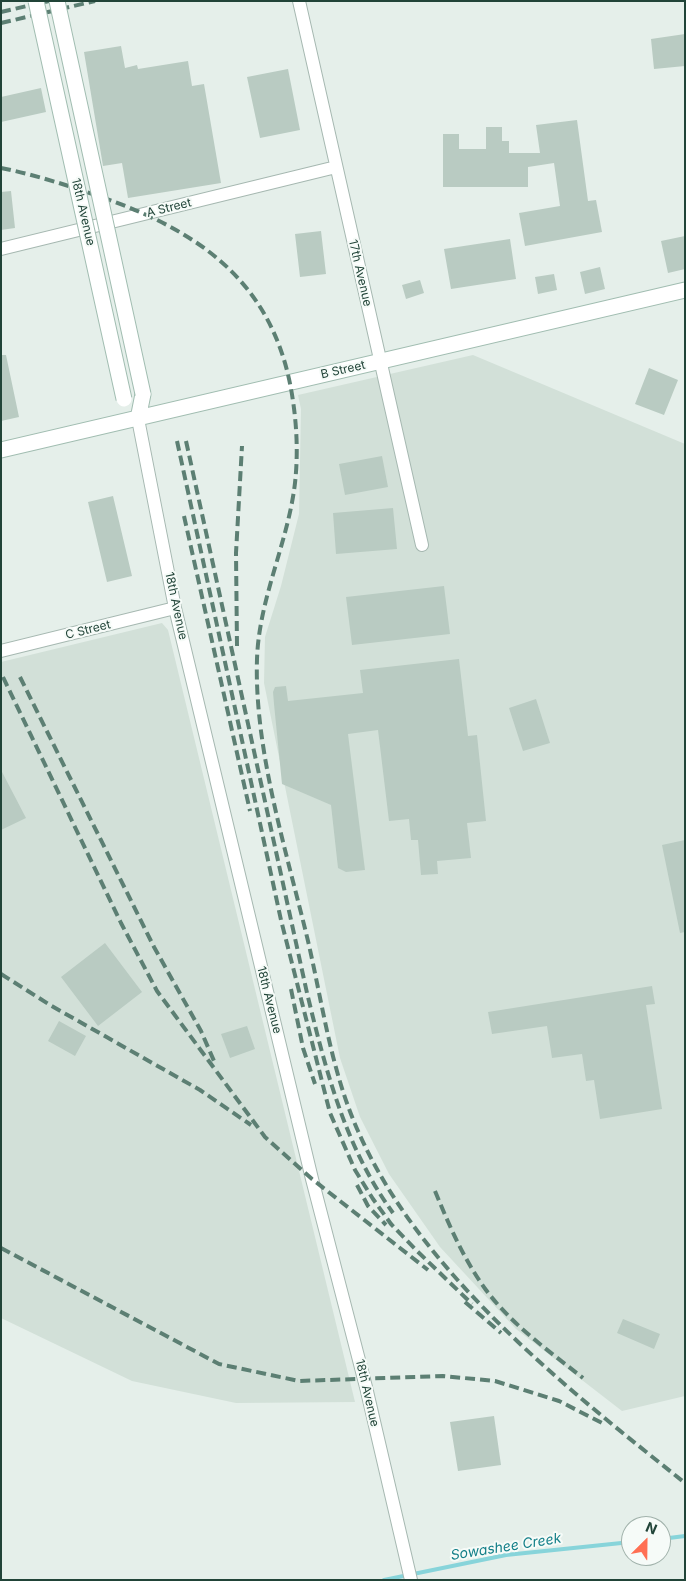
<!DOCTYPE html>
<style>
body{margin:0}
#map{position:relative;width:686px;height:1581px;overflow:hidden;background:#e5efea;font-family:Inter,sans-serif}
canvas{display:block}
.frame{position:absolute;inset:0;border:2px solid #214438;pointer-events:none}
.north{position:absolute;left:621px;top:1516px;width:50px;height:50px;box-sizing:border-box;background:#f6fbf8;border:1px solid #a1b2ab;border-radius:50%;rotate:23deg;font-size:14px;font-weight:700;line-height:20px;text-align:center;color:#214438}
.north::after{content:'';display:block;margin:auto;width:18px;height:22px;background:#ff6f53;clip-path:polygon(50% 0,100% 100%,50% 72%,0 100%)}
</style>
<div id="map">
<canvas width="686" height="1581"></canvas>
<div class="frame"></div>
<div class="north">N</div>
</div>
<script>
const ctx = document.querySelector('canvas').getContext('2d');
ctx.lineJoin = 'round';
function paint(path, color) {
  ctx.fillStyle = color;
  ctx.fill(path, 'evenodd');
}
function stroke(path, color, width, dash) {
  ctx.strokeStyle = color;
  ctx.lineWidth = width;
  ctx.lineCap = dash ? 'butt' : 'round';
  ctx.setLineDash(dash || []);
  ctx.stroke(path);
}
function label(font, color, halo, rows, align = 'center') {
  ctx.font = font + ' Inter,sans-serif';
  ctx.lineWidth = 4;
  ctx.setLineDash([]);
  ctx.textBaseline = 'middle';
  ctx.strokeStyle = halo;
  ctx.fillStyle = color;
  for (const [text, x, y, turn = 0] of rows) {
    ctx.save();
    ctx.translate(x, y);
    ctx.rotate((+turn || 0) * Math.PI / 180);
    ctx.textAlign = isNaN(turn) ? turn : align;
    if (halo) ctx.strokeText(text, 0, 0);
    ctx.fillText(text, 0, 0);
    ctx.restore();
  }
}
paint(new Path2D(`
 M473,355l212,89v952l-63,15 -106,-82 -76,-82 -51,-73 -29,-57 -20,-59 -76,-375 1,-46 16,-51 18,-72 2,-105 -3,-14z
 M162,623l6,7 187,772 -119,1 -104,-22 -131,-63v-656z`), '#d2e0d8');
stroke(new Path2D(`
 M661,1539l24,-3
 M384,1580l122,-25 125,-13`), '#87d4da', 4);
paint(new Path2D(`
 M685,34v32l-31,3 -3,-30z
 M121,46l4,22 12,-3 1,4 50,-8 4,25 12,-2 17,99 -93,15 -6,-35 -19,3 -19,-114z
 M288,69l12,61 -40,8 -13,-61z
 M41,88l5,24 -45,10v-25z
 M577,120l11,81 8,-1 6,32 -77,14 -6,-33 41,-7 -6,-43 -26,4v20h-85v-53h16v15h27v-22h16v14h7v12h31l-4,-28z
 M11,191l4,37 -14,2v-38z
 M321,231l5,43 -26,3 -5,-43z
 M685,236v33l-17,4 -7,-32z
 M510,239l6,40 -65,10 -7,-40z
 M600,267l5,22 -20,5 -5,-22z
 M554,274l3,16 -19,4 -3,-17z
 M420,280l4,13 -18,6 -4,-14z
 M1,355h5l13,62 -18,4z
 M649,368l29,12 -14,35 -29,-11z
 M382,456l6,31 -43,8 -6,-31z
 M113,496l19,80 -25,6 -19,-80z
 M393,508l4,41 -61,5 -3,-41z
 M444,586l6,48 -98,11 -6,-48z
 M459,659l9,77 9,-1 9,86 -19,2 4,35 -34,3 1,13 -17,1 -3,-35h-7l-2,-21 -20,2 -11,-91 -30,4 17,136 -19,2 -8,-4 -7,-63 -49,-21 -8,-80 -1,-12 2,-5 11,-1 2,15 75,-8 -3,-23z
 M536,699l14,44 -27,8 -14,-43z
 M1,770l25,48 -25,12z
 M685,840v92l-5,1 -18,-88z
 M105,943l37,49 -44,34 -37,-49z
 M652,986l3,18 -9,1 16,104 -62,10 -6,-39 -8,1 -4,-27 -30,4 -5,-32 -55,8 -4,-22z
 M59,1021l27,15 -11,20 -27,-15z
 M247,1026l8,23 -25,9 -9,-24z
 M623,1319l37,15 -6,15 -37,-16z
 M494,1416l7,49 -43,6 -8,-49z`), '#b9cbc2');
const street = new Path2D(`
 M299,1l123,544
 M1,249l335,-82
 M138,419l37,189 137,571 54,208 45,193
 M1,651l174,-43`);
const secondary = new Path2D(`
 M138,419l5,-25
 M1,450l684,-160`);
stroke(street, '#a6b8b1', 14);
stroke(secondary, '#a1bdb1', 17);
stroke(street, '#fff', 12);
stroke(secondary, '#fff', 15);
stroke(new Path2D(`
 M1,12l48,-11
 M1,23l94,-22
 M1,168c35,7 69,18 103,30 102,36 173,90 189,203 4,27 5,55 2,82 -7,60 -36,115 -38,176 -3,91 30,194 51,282 15,65 23,129 50,190 62,142 208,257 327,352
 M177,441l104,479 49,193 25,57 18,29 18,25 24,25 57,55
 M186,441l121,552c19,78 38,154 86,220
 M184,516l66,295
 M237,646l-1,-93 6,-107
 M3,677l118,246 36,68 108,146 47,42 116,91
 M20,677l134,270 47,84 13,30
 M1,974l49,31 150,85 51,35
 M291,989l12,59 12,36
 M357,1185l11,21 18,19
 M435,1191c14,34 29,69 51,99 26,35 63,61 97,88
 M1,1248l218,116 80,17 144,-5 52,5 64,20 47,24
 M465,1302l36,31`), '#5c7f73', 4, [10, 5]);
const secondaryBridge = new Path2D(`
 M36,1l88,398
 M57,1l86,393`);
stroke(secondaryBridge, '#a1bdb1', 17, []);
stroke(secondaryBridge, '#fff', 15);
label('12px', '#214438', '#f6fbf8', [
 ["A Street",169,208,-14],
 ["18th Avenue",83,212,77],
 ["17th Avenue",360,273,77],
 ["B Street",343,370,-13],
 ["18th Avenue",176,606,78],
 ["C Street",88,630,-14],
 ["18th Avenue",269,1000,76],
 ["18th Avenue",367,1393,77]
]);
label('italic 14px', '#137f88', '#f6fbf8', [
 ["Sowashee Creek",506,1547,-9]
]);
</script>
